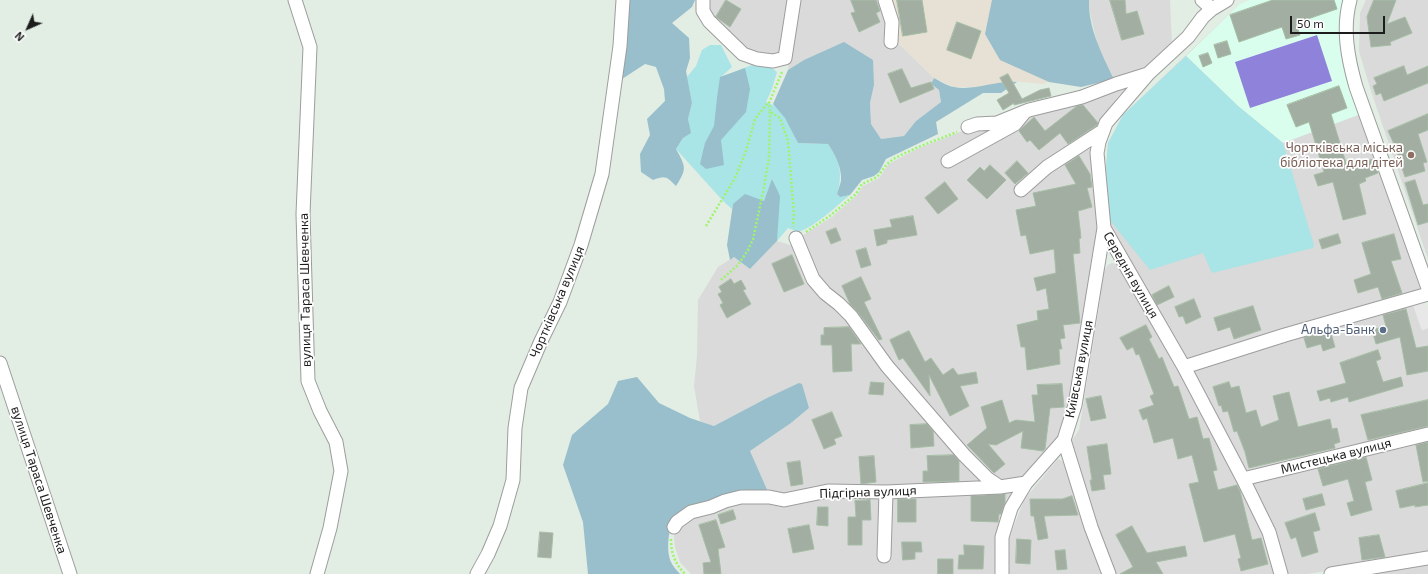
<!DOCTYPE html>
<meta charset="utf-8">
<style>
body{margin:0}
#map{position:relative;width:1428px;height:574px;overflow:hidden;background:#e2ede4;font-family:"Exo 2",sans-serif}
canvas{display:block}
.north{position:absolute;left:8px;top:8px;width:40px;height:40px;-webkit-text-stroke:3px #fff;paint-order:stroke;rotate:225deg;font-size:11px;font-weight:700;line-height:16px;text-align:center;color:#1c1c1c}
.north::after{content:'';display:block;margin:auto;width:14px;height:18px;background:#1c1c1c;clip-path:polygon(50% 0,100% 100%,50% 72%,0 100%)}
.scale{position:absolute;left:1290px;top:16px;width:95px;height:18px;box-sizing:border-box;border:2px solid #1c1c1c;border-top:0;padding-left:5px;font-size:12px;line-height:14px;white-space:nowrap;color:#1c1c1c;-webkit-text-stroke:3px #fff;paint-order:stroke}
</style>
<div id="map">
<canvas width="1428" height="574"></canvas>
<div class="north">N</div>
<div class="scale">50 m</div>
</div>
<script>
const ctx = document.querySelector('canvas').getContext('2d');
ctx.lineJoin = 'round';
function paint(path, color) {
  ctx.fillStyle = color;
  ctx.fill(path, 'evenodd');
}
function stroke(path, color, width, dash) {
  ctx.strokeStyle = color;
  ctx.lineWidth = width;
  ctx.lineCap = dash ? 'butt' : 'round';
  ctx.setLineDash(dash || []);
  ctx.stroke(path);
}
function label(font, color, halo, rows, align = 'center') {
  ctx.font = font + ' "Exo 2",sans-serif';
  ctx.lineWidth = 3.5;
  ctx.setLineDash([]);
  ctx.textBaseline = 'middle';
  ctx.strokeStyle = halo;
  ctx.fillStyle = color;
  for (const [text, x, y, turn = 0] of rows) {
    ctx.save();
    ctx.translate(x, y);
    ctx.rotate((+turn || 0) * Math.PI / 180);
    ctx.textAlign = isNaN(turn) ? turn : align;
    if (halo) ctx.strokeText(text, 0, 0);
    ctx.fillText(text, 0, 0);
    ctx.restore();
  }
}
paint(new Path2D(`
 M707,0h80l-4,49 -6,8 -29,-4 -42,-45z
 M796,0h84l17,42 37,36 -3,6 8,6 2,12 -25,19 -12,15 -23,3 -10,-15 -1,-21 4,-18 -70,-25 -16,10z
 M1089,0h81l2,47 -25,22 -33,10 -16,-32 -9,-39z
 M1249,0h94l-3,37 5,33 27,73 49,147 -236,74 -72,-126 -4,-19 -3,-53 2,-23 15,-28 117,-111z
 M1366,0h62v259l-57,-168 -12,-40 1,-38z
 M1130,85l-11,10 -13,18 -13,38 -2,15 7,54 -2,18 -20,114 -3,47 -15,39 -33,39 -24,6 -11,-7 -174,-199 -16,-40 32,-20 25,-22 6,-9 16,-8 9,-13 8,-5 21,-11 51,-20z
 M777,241l20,6 35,55 158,181 -206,14 -15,-3 -19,-43 41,-28 18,-15 -42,-10 -53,28 -14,-5 -6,-35 3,-30 1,-56 20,-33 16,-10 16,12z
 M1112,263l6,2 116,204 31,70 11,35h-161l-23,-59 -22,-71 2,-4 7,-10 20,-122 4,-35 5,-8z
 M1412,302l10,28 6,-2v102l-183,44 -56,-105z
 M1428,439v116l-121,19h-20l-35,-85 2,-6z
 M1058,459l4,2 8,14 35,99h-99l1,-30 17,-44z
 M952,491l61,1 -9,28 -6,54h-307l-11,-12 -5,-15 -1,-11 6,-14 47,-19 89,-6z
 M1428,560v14h-86z`), '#d9dad9');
paint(new Path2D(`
 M889,0h168l-8,82 -6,2 -33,-3 -31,6h-25l-20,-9 -37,-36z`), '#e6e1d4');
paint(new Path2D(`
 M1249,0h94l-3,37 5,33 16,44 -78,29 -45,-37 -52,-50 54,-52z`), '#dafeed');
paint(new Path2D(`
 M710,45h11l11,22 -11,10 31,-12 20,3 5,4 -5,17 -6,13c17,5 25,26 32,41l30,1c12,17 15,30 9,50l3,3 10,-2c-15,12 -34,31 -52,37l-10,-4 -11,13v-17l-4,-45 -9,22 -31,3 -1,5 -9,-8 -47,-52 7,-11 7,-5 -2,-14 4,-16 -5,-26 9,-11 6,-16z
 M1186,56l52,50 45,37 31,102 -1,3 -101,25 -9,-20 -53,17 -41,-51 -3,-53 2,-23 15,-28z`), '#a9e4e6');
paint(new Path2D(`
 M625,0h70l-3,7 -20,16 17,15 1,20 -4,13 6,32 -4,16 3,14 -8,5 -7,11c10,18 11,20 0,37 -9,-9 -10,-11 -23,-6l-12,-8 -1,-18 10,-19 -3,-16 18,-18 -1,-12 -8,-22 -11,-3 -26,17z
 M992,0h97c-1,27 13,55 25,79l-33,8 -32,-5 -49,-22 -15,-26z
 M844,42l29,18 1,25 -4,18 1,21 10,15 23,-3 12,-15 25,-19 -2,-12 -8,-6 3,-6c6,3 13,8 20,9 21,4 42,-7 63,-5l-16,11h-18l-47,29 2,12 -52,25 -7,13 -5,4 -12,4 -12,15 -10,2 -3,-3c1,-4 3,-9 4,-13 1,-13 -6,-27 -13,-37l-30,-1 -13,-25 -12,-14 15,-34 16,-10z
 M745,68l5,21 -4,23 -25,28 3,25 -18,4 -6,-5 5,-21 9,-17 3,-28 3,-21z
 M772,179l8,17 -3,45 -27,28 -16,-12 -4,3 -3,-15 6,-41 12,-10 19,7z
 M637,377l22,26 31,15 24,8 53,-28 32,-15 3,1 7,24 -18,15 -41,28 19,43h-18l-80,32c-3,10 -5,28 1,38 2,3 5,7 8,10h-92l-5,-52 -20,-57 9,-30 36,-31 10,-23z`), '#98bfcb');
paint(new Path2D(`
 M1317,35l15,46 -82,27 -15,-46z`), '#8f82da');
paint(new Path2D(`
 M1423,298l5,14v16l-6,2 -10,-28z`), '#e8e8e8');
const building = new Path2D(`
 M726,0l15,9 -11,18 -14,-10z
 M851,0h25l4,11 -4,2 4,9 -21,10 -8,-19 4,-1z
 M897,0h25l5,32 -24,4z
 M1110,0h15l1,14 11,-3 7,23 -22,6z
 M1273,0h61l3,9 -41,14 4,12 -14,4 -4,-12 -43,15 -9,-27z
 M1374,0h22l-9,24 18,-7 7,16 -22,9 1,3 -20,2 -4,-30z
 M957,22l24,9 -10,28 -24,-9z
 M1227,41l4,13 -13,4 -4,-13z
 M1208,53l4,10 -9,4 -4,-11z
 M1404,66l3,9 21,-9v17l-44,18 -3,-8 -5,2 -3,-9 4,-2 -3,-6z
 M902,69l9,19 20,-6 3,7 -34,14 -12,-29z
 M1008,74l14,25 18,-9 9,-2 2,8 -37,9v-2l-11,7 -6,-10 12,-7 -9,-15z
 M1339,86l8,22 -16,6 16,52 8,-3 1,2 17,-6 5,14 -13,5 1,3 -7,3 7,30 -23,6 -10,-38 -15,4 -4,-11 10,-3 -15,-50 -13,5 -9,-22z
 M1083,105l15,18 -1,2 -29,19 -8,-11 -21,17 -9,-10 -3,2 -8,-11 15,-14 11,14 32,-25z
 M1428,114v16l-10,4 9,28 -4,1 2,8 -20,6 -11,-33 -6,-13z
 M1079,156l11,18 2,13 -5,1 5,19 -14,4 3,27 -2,1 1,14 -7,1 7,69 -17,2 2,13 -5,1 2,10h-3l1,15 -33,6 -2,-23h-4l-4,-22 21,-5 -1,-9 12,-2 -3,-21 -9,3 -3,-13 22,-5 -2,-24 -24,5 -4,-19 -5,1 -5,-26 20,-4 -3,-13 43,-9 -11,-19z
 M1017,161l11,12 -13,11 -10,-11z
 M990,165l16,15 -19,19 -20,-19 13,-13 4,4z
 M1415,180l8,25 5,-1v18l-10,3 -13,-42z
 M945,182l13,17 -20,15 -13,-16z
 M913,216l4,19 -30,5v3l-10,3 -3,-16 18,-3 -2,-7z
 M836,228l5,12 -10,4 -5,-12z
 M1338,234l3,9 -19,6 -3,-9z
 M1394,234l7,25 -10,2 11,32 -20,6 -4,-12 -20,6 -4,-13 17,-6 -9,-31z
 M866,248l5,17 -10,3 -5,-17z
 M792,255l12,29 -20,8 -12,-28z
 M861,277l10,22 -7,3 18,37 -3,1 -22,-29 -7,-7 -8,-18z
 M731,279l3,5 7,-4 5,9 -3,1 8,14 -24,14 -7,-13 3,-2 -5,-9 4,-2 -3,-5z
 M1169,286l5,11 -17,8 -5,-10z
 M1194,299l7,18 -15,7 -3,-8 -4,1 -4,-10z
 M1253,306l8,24 -27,9 -4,-12 -12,4 -4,-13z
 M1406,309l10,39 12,-2v25l-21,4 -7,-38 -24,7 -4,-14 14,-4 -3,-11z
 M1146,325l6,12 -3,2 10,20 3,-2 12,30 4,-1 11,33 8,-2 6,22 6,-1 8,32 -4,1 5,19 19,-5 3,6 12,49 9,-2 7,26 -27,7 -3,-12 3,-1 -6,-24 -31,8 -15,-58 10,-2 -7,-27 -14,4 -5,-21 -19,5 -7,-25 -4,2 -4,-10 15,-5 -4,-9 4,-2 -15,-40 -3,1 -3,-8 -6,3 -7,-12z
 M849,327l12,17h-10l1,27 -19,1 -1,-27h-11v-10h3v-7z
 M1330,330l5,17 -12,4 -2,-7 -14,4 -3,-10z
 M909,331l16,31 6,-4 12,17 10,-7 5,7 18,-3 2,11 -18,3 9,20 -19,10 -21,-41 1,21 -27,-38 -4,2 -9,-20z
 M1378,350l3,9 -5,2 7,21 18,-5 2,9 -54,16 -1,-5 -17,5 -1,-4 -10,3 -3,-10 29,-8 -6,-20z
 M871,382l13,1 -1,12 -14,-1z
 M1229,382l2,6 8,-2 7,27 10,-3 5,17 18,-7 -6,-24 16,-4 9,35 32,-8 2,10 5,-1 3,14 -6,2 1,4 -86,20 -4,-16 -8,-21 -3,1 -6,-21 -5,1 -2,-7 -2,1 -6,-19z
 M1062,384l2,23 -14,1 -5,41 -2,2 -22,-3 2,-17 -27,14 -8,-1 17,20 -11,9 -27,-28 20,-17 -6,-21 21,-7 7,23 7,-3 19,2 -3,-27h6l-1,-10z
 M1101,396l5,22 -15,3 -5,-22z
 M1428,400v26l-60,14 -7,-25z
 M832,412l10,24 -8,3 2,5 -12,5 -12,-29z
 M927,424l6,7 1,15 -23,2 -1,-23z
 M1428,442v39l-5,1 -7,-37z
 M1107,444l4,30 -8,1 2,14 -13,2 -2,-11h2l-5,-33z
 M954,455l5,6v20l-36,1v-11h5l-1,-15z
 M874,456l2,26 -15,2 -2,-27z
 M1366,457l6,23 -7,2 7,28 -21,6 -4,-13 7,-2 -6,-22 -25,7 -5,-17z
 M800,461l3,23 -12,2 -4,-23z
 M1428,483v22l-13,2v-2l-15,3 -4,-17z
 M1005,494v9l-4,11h-2l-1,8 -27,-1v-25z
 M1322,494l3,11 -19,5 -3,-11z
 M1072,496l6,19 -34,1 4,22 -10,2 -4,-24h-3l-1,-17h32z
 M898,499h18v23h-18z
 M870,500l1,20h-9v25h-14v-28h8l-1,-16z
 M818,507h10v19l-11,-1z
 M733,510l3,9 -15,5 -3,-9z
 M1315,513l5,17 -7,2 5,20 -16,5 -6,-20 -5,2 -6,-16z
 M716,520l9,27 -7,2 3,25h-17l-1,-11 8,-1 -12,-37z
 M809,525l5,24 -21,4 -5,-24z
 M1132,526l15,27 38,-7 2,10 -31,6 7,12h-43l13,-7 -17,-32z
 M540,532l13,1 -2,25 -13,-1z
 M1379,535l6,22 -23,3 -3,-22z
 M1017,539l14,1 -1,24 -14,-1z
 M902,542h19l1,10h-7v7l-12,1z
 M964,545l20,1 -1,23h-25l1,-14h5z
 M1065,550l2,19 -10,1 -2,-19z
 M938,559h15v15h-15z`);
paint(building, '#a2aea2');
stroke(building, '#a6bea5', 1);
const minor = new Path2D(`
 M295,0l15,47 -7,167 5,167 12,30 16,31 5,29 -11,57 -13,46
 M703,0v11l6,10 34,33 14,5 16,2 12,-3 9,-58
 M885,0l7,22 -1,20
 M1202,0l10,9
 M1227,0l-15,9 -9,8 -15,20 -40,37 -42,49 -7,19 -2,11 7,75 80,139 59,112 26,53 12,42
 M1350,0c-8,29 -2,59 6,87l72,201
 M968,127l9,-3 20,-1 32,-13 53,-13 34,-13 32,-10
 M948,161l67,-37 9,-11
 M1021,190l26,-23 54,-35
 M1104,228l-29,177 -11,35 27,87 18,47
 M796,238l17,41 12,14 14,11 12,12 36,50 77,89 24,24 12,8 26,-4
 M0,363l70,211
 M1184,367l101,-32 143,-41
 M1243,479l185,-45
 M674,527l3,-5 14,-10 20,-5 14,-6 16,-4h28l15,3 44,-9 58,1 114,-5
 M884,556l2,-64
 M477,574l11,-20 12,-28 13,-46 2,-52 6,-40 20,-47 19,-39 21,-57 21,-71 18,-128 3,-46
 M1002,574v-37l9,-29 15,-25 38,-43
 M1331,574l97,-16`);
stroke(minor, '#9d9d9d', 15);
stroke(new Path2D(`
 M782,72l-13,31 1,9 10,6 8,23 6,74 -1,12
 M706,226l29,-48 11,-27 9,-32 13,-16
 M806,232l25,-17 25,-21 6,-10 15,-7 10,-13 8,-6 21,-10 41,-16
 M721,280l17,-15 10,-15 5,-11 10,-47 6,-34 1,-46
 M671,539c0,14 4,25 14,35`), '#9ef46c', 2.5, [2, 2]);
stroke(minor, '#fff', 13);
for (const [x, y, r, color] of [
 [1411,155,4,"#8d6e63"],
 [1383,330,4,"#5c6f8a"]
]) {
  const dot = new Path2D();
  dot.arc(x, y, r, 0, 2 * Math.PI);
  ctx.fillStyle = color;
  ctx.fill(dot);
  stroke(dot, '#fff', 1.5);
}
label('13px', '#785e54', '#fff', [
 ["Чортківська міська",1403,148],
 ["бібліотека для дітей",1403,163]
], 'right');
label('13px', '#1c1c1c', '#fff', [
 ["Середня вулиця",1131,275,60],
 ["вулиця Тараса Шевченка",305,290,-91],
 ["Чортківська вулиця",557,302,-67],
 ["Київська вулиця",1079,369,-79],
 ["Мистецька вулиця",1336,456,-14],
 ["вулиця Тараса Шевченка",39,480,72],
 ["Підгірна вулиця",868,492,-2]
]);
label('13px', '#4e5e75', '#fff', [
 ["Альфа-Банк",1375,330]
], 'right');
</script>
